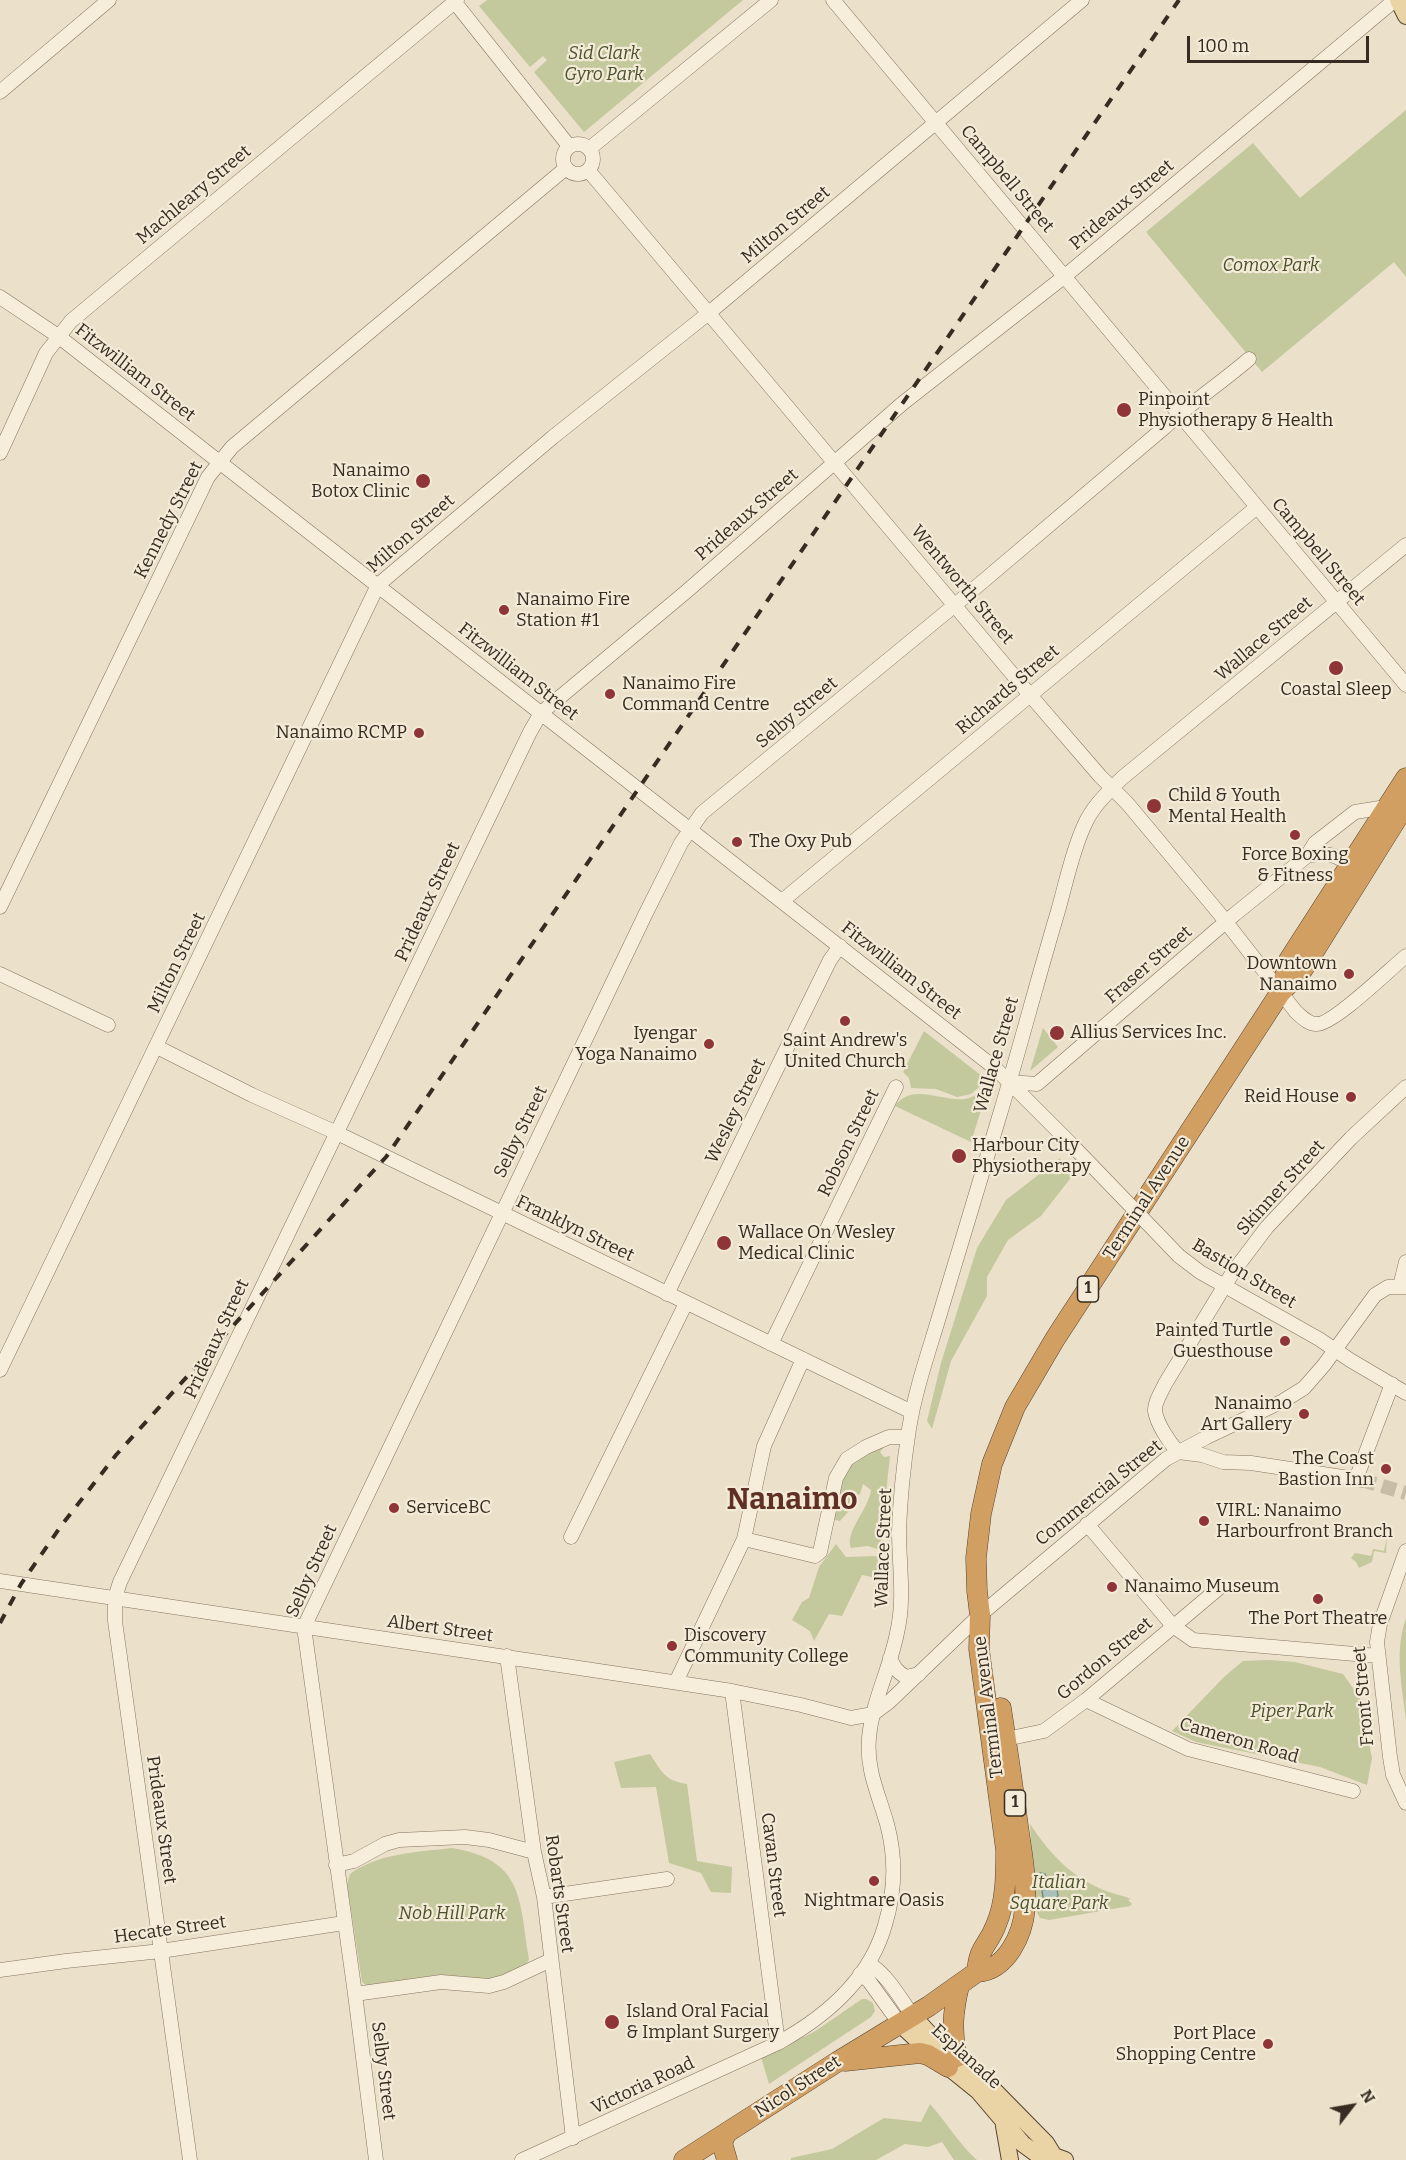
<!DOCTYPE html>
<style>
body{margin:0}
#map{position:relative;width:1406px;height:2160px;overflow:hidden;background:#ebe0c9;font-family:Bitter,serif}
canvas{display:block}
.north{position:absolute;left:1322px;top:2076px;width:60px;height:60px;-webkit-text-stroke:4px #f3ebd8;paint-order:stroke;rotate:59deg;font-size:16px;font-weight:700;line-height:24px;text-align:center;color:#372c21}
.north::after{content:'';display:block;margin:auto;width:21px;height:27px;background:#372c21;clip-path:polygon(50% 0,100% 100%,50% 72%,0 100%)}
.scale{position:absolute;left:1187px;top:36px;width:182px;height:27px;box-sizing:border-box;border:3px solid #372c21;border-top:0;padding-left:8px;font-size:18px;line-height:21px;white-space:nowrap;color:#372c21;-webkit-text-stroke:4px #f3ebd8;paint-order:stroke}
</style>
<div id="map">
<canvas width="1406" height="2160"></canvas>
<div class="north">N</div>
<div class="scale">100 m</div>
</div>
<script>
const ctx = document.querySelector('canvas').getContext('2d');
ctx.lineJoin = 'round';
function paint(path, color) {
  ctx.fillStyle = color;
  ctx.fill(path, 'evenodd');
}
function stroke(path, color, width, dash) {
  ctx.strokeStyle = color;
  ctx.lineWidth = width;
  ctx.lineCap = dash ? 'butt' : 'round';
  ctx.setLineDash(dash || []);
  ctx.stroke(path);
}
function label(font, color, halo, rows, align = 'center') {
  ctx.font = font + ' Bitter,serif';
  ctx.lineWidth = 4.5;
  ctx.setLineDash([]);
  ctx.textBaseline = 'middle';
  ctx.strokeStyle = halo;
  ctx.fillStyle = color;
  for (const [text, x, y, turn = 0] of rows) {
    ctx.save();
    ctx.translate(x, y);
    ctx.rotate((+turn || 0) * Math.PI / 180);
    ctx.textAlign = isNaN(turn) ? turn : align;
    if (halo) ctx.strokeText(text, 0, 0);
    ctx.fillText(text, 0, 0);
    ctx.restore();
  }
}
paint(new Path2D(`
 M487,0h256l-159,132 -50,-60 13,-12 -4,-4 -13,11 -51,-61z
 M1406,110v167l-12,-15 -132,110 -116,-140 107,-89 47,55z
 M1043,1028l15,19 -28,24z
 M924,1031l63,49 -16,14 -14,3 -21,-8 -25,-1 -2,-10 -6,-6z
 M989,1085l-18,57 -76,-36c17,-24 47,-4 70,-7 9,-1 17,-9 24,-14z
 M1060,1158l13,17 -32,41 -33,24 -21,37v19l-36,65 -19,68 -5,-8 14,-58 36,-115 29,-48z
 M886,1445l-6,7 4,5 6,-1 -10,94 -12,-4 -17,2c-7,-16 18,-39 20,-58l-8,-6 -3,10 -9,4 -2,13 -9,10 -8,-2c4,-23 7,-50 28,-64 7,-5 18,-7 26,-10z
 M1387,1537l-1,16 -12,-2 -2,11 -13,6 -3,-6 -5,-4 4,-5 16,3 2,-7 11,2z
 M836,1544l10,13 32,-1 -1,22 -15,-3 -20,41 -13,-2 -15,27 -4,-10 -18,-11 10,-18 7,-4 10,-31z
 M1406,1618v102c-4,-35 -12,-68 0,-102z
 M1269,1660l26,2 48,12 17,24 12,60 -5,27 -47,-18 -124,-25 -24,-11 52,-54 19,-16z
 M650,1754c11,17 15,27 37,30l10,77 35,6 -1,26 -20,-1 -10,-19 -32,-10 -13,-76 -35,1 -7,-26z
 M1030,1824c17,26 40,52 69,64 10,5 22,7 32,11l-3,1 4,4 -2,2 -81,14 -9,-2 -5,-9z
 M452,1848c72,12 67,50 77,111l-4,9 -34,14 -124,4 -5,-4 -15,-98 3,-10c28,-21 69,-22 102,-26z
 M862,1999h4l7,4 2,8 -4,6 -102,67 -8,-27 53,-25z
 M930,2104c17,19 29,40 47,56h-23l-12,-18 -14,5 -23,-3 -29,16h-85v-2l41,-9 52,-31 37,4z`), '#c4c89d');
const water = new Path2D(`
 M1040,1873l5,1 3,11 9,3 1,8 -4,4 -5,1 -6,-4 -1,-6 3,-5 -7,-9z`);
paint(water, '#a9bfb9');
stroke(water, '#708d86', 1.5);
stroke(new Path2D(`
 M1362,1480l44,13`), '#c7bca7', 14, [14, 7]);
const minor = new Path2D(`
 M453,0l116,146
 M833,0l573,685
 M0,92l109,-92
 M563 159a15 15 0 1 1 30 0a15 15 0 1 1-30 0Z
 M589,149l182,-149
 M588,170l442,525 70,81 27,27 92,110 77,99c6,5 12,12 20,12 16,2 75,-56 90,-68
 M0,297l58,39 937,732 75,75
 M0,453l46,-100 25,-32 386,-321
 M1307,856c19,-4 27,-2 42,8
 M782,901l475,-394
 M0,907l208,-430 24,-30 334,-279
 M0,974l108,51
 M157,1047l95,48 85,38 575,279
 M1009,1082l28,2 198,-170 72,-58 8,-13 40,-31 31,-5
 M1179,1256l21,16 119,67 31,21 56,33
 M1400,1286l6,-24
 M667,1294l133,-273 30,-61 10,-14
 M771,1344l125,-257
 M0,1370l378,-785 175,-148 157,-125 372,-312
 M1178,1452c-9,-10 -21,-28 -23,-41 -1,-8 7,-20 10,-27l68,-112 34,-45 84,-89 55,-51
 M1178,1452l24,3 21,7 28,1 111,17
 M1356,1479l36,-95
 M1087,1524l86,102 20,14 185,16
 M571,1537l115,-234
 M744,1539l71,17 5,-4 16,-74 11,-19 19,-12 23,-10h19
 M1406,1551l-26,73 -3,18 13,115 3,18 13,28
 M0,1581l732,110 69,14 50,13 22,-4 16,-12 91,-87 186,-156 41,-22 76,-36 21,-13 20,-23 51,-70 13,-8h18
 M507,1656l27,196 10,45 29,241
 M890,1658c4,9 7,14 16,19l13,-3
 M676,1682l68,-143 20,-93 39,-87
 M732,1691l46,352
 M1086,1700l102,49 165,42
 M1006,1739l38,-8 42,-31 133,-112
 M336,1865l18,-4 31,-17 14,-4 66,-3 24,3 45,12
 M544,1897l123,-18
 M868,1963c20,12 31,34 45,53
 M0,1970l66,-9 95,-10 183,-28
 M860,1974l9,7 31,43
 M355,1994l86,-12 48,4 15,-4 47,-22
 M190,2160l-75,-539v-23l5,-16 410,-850 11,-19 146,-122 216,-188 162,-127 330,-276
 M376,2160l-21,-166 -51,-367 341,-712 36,-72 21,-30 253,-208 210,-178c27,-25 56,-44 84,-68
 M522,2160l256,-117c47,-26 92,-64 107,-118 10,-33 11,-68 2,-101 -8,-29 -21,-54 -18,-86 3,-36 21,-69 28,-105 8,-34 2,-68 2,-102 1,-33 5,-69 10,-102 6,-38 19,-75 30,-112 20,-68 41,-135 61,-203 20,-67 38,-136 58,-203 8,-28 14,-59 26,-85 8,-19 23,-33 38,-48l284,-233`);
const major = new Path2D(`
 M1398,0l8,16
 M913,2016l23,25 51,42 59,60 8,13
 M900,2024l31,29 47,38 45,53 15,11 16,1 11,4
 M1004,2126l6,34`);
const highway = new Path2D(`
 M1281,991l8,-31 117,-182
 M977,1972c2,-26 11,-26 19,-47 10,-23 10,-50 10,-75l-27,-201 1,-34 -3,-24 -1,-33 5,-44 11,-50 23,-57 40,-68 225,-346 23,-24 103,-165
 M957,2057c-6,-25 -4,-46 2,-71
 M845,2061l75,-8 8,2 20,12
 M726,2134l-4,9 5,17
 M684,2160l153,-98 92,-56 48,-34c30,-2 46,-38 48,-64 2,-27 -3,-55 -7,-82 -5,-40 -11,-79 -17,-118`);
stroke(minor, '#86735f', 15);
stroke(major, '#544233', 18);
stroke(highway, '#544233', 21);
stroke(minor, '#f6eedb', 14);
stroke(major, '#ead3a5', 16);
stroke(highway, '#d29f62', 20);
stroke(new Path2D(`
 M0,1623l21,-39 40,-58 55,-71 270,-298 793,-1157`), '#372c21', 4, [10, 10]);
const minorBridge = new Path2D(`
 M1070,1143l109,113`);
stroke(minorBridge, '#86735f', 15, []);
stroke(minorBridge, '#f6eedb', 14);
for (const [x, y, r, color] of [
 [1124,410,8,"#8f3437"],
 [423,481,8,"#8f3437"],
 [504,610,6,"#8f3437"],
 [1336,668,8,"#8f3437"],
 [610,694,6,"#8f3437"],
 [419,733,6,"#8f3437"],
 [1154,806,8,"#8f3437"],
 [1295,835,6,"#8f3437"],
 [737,842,6,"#8f3437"],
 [1349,974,6,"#8f3437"],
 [845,1021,6,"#8f3437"],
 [1057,1033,8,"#8f3437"],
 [709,1044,6,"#8f3437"],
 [1351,1097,6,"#8f3437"],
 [959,1156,8,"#8f3437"],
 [724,1243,8,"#8f3437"],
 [1285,1341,6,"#8f3437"],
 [1304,1414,6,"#8f3437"],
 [1386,1469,6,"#8f3437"],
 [394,1508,6,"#8f3437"],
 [1204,1521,6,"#8f3437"],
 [1112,1587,6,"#8f3437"],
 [1318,1599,6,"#8f3437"],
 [672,1646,6,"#8f3437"],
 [874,1881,6,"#8f3437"],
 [612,2022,8,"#8f3437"],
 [1268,2044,6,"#8f3437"]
]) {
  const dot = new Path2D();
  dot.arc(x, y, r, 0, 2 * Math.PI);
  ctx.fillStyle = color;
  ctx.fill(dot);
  stroke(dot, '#f3ebd8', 2);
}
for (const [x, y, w] of [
 [1088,1289,21],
 [1015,1803,21]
]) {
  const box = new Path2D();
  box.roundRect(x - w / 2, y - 13, w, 26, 4.5);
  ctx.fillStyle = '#f3ebd8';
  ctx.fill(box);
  stroke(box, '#372c21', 1.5);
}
label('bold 16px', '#372c21', null, [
 ["1",1088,1289],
 ["1",1015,1803]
]);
label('italic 18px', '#49522a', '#f3ebd8', [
 ["Sid Clark",604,54],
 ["Gyro Park",604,75],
 ["Comox Park",1271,266],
 ["Piper Park",1292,1712],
 ["Italian",1059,1883],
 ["Square Park",1059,1904],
 ["Nob Hill Park",452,1914]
]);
label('18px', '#372c21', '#f3ebd8', [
 ["Campbell Street",1007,179,50],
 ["Machleary Street",194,195,-40],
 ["Prideaux Street",1122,205,-40],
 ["Milton Street",786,225,-40],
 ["Fitzwilliam Street",135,373,38],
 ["Prideaux Street",747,515,-41],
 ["Kennedy Street",169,520,-63],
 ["Milton Street",411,534,-41],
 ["Campbell Street",1318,552,50],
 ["Wentworth Street",962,585,50],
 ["Wallace Street",1264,639,-40],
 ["Fitzwilliam Street",518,672,38],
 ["Richards Street",1008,690,-40],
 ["Selby Street",797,713,-40],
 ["Prideaux Street",428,902,-65],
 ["Milton Street",177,963,-64],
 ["Fraser Street",1149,965,-41],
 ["Fitzwilliam Street",901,971,38],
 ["Wallace Street",997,1055,-74],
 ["Wesley Street",736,1111,-64],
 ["Selby Street",521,1132,-64],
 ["Robson Street",849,1143,-64],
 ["Skinner Street",1281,1188,-48],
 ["Terminal Avenue",1147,1198,-57],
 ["Franklyn Street",575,1229,26],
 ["Bastion Street",1244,1274,31],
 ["Prideaux Street",217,1339,-65],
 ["Commercial Street",1099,1493,-39],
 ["Wallace Street",884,1548,-88],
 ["Selby Street",312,1571,-66],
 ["Albert Street",440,1629,8],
 ["Gordon Street",1105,1659,-40],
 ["Front Street",1364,1696,-95],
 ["Terminal Avenue",989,1707,-97],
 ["Cameron Road",1239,1741,16],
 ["Prideaux Street",161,1820,82],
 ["Cavan Street",773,1865,83],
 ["Robarts Street",559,1894,82],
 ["Hecate Street",170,1930,-8],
 ["Esplanade",966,2057,42],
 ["Selby Street",383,2071,83],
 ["Victoria Road",643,2086,-25],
 ["Nicol Street",798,2087,-33]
]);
label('18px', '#372c21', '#f3ebd8', [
 ["Pinpoint",1138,400],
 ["Physiotherapy & Health",1138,421],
 ["Nanaimo",410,471,"right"],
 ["Botox Clinic",410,492,"right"],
 ["Nanaimo Fire",516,600],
 ["Station #1",516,621],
 ["Nanaimo Fire",622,684],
 ["Command Centre",622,705],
 ["Coastal Sleep",1336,690,"center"],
 ["Nanaimo RCMP",407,733,"right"],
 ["Child & Youth",1168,796],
 ["Mental Health",1168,817],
 ["The Oxy Pub",749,842],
 ["Force Boxing",1295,855,"center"],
 ["& Fitness",1295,876,"center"],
 ["Downtown",1337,964,"right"],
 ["Nanaimo",1337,985,"right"],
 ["Allius Services Inc.",1070,1033],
 ["Iyengar",697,1034,"right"],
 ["Yoga Nanaimo",697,1055,"right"],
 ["Saint Andrew's",845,1041,"center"],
 ["United Church",845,1062,"center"],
 ["Reid House",1339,1097,"right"],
 ["Harbour City",972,1146],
 ["Physiotherapy",972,1167],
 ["Wallace On Wesley",738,1233],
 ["Medical Clinic",738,1254],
 ["Painted Turtle",1273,1331,"right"],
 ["Guesthouse",1273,1352,"right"],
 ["Nanaimo",1292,1404,"right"],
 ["Art Gallery",1292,1425,"right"],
 ["The Coast",1374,1459,"right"],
 ["Bastion Inn",1374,1480,"right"],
 ["ServiceBC",406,1508],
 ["VIRL: Nanaimo",1216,1511],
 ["Harbourfront Branch",1216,1532],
 ["Nanaimo Museum",1124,1587],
 ["The Port Theatre",1318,1619,"center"],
 ["Discovery",684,1636],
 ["Community College",684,1657],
 ["Nightmare Oasis",874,1901,"center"],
 ["Island Oral Facial",626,2012],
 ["& Implant Surgery",626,2033],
 ["Port Place",1256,2034,"right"],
 ["Shopping Centre",1256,2055,"right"]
], 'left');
label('bold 30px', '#603024', '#f3ebd8', [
 ["Nanaimo",792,1501]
]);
</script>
